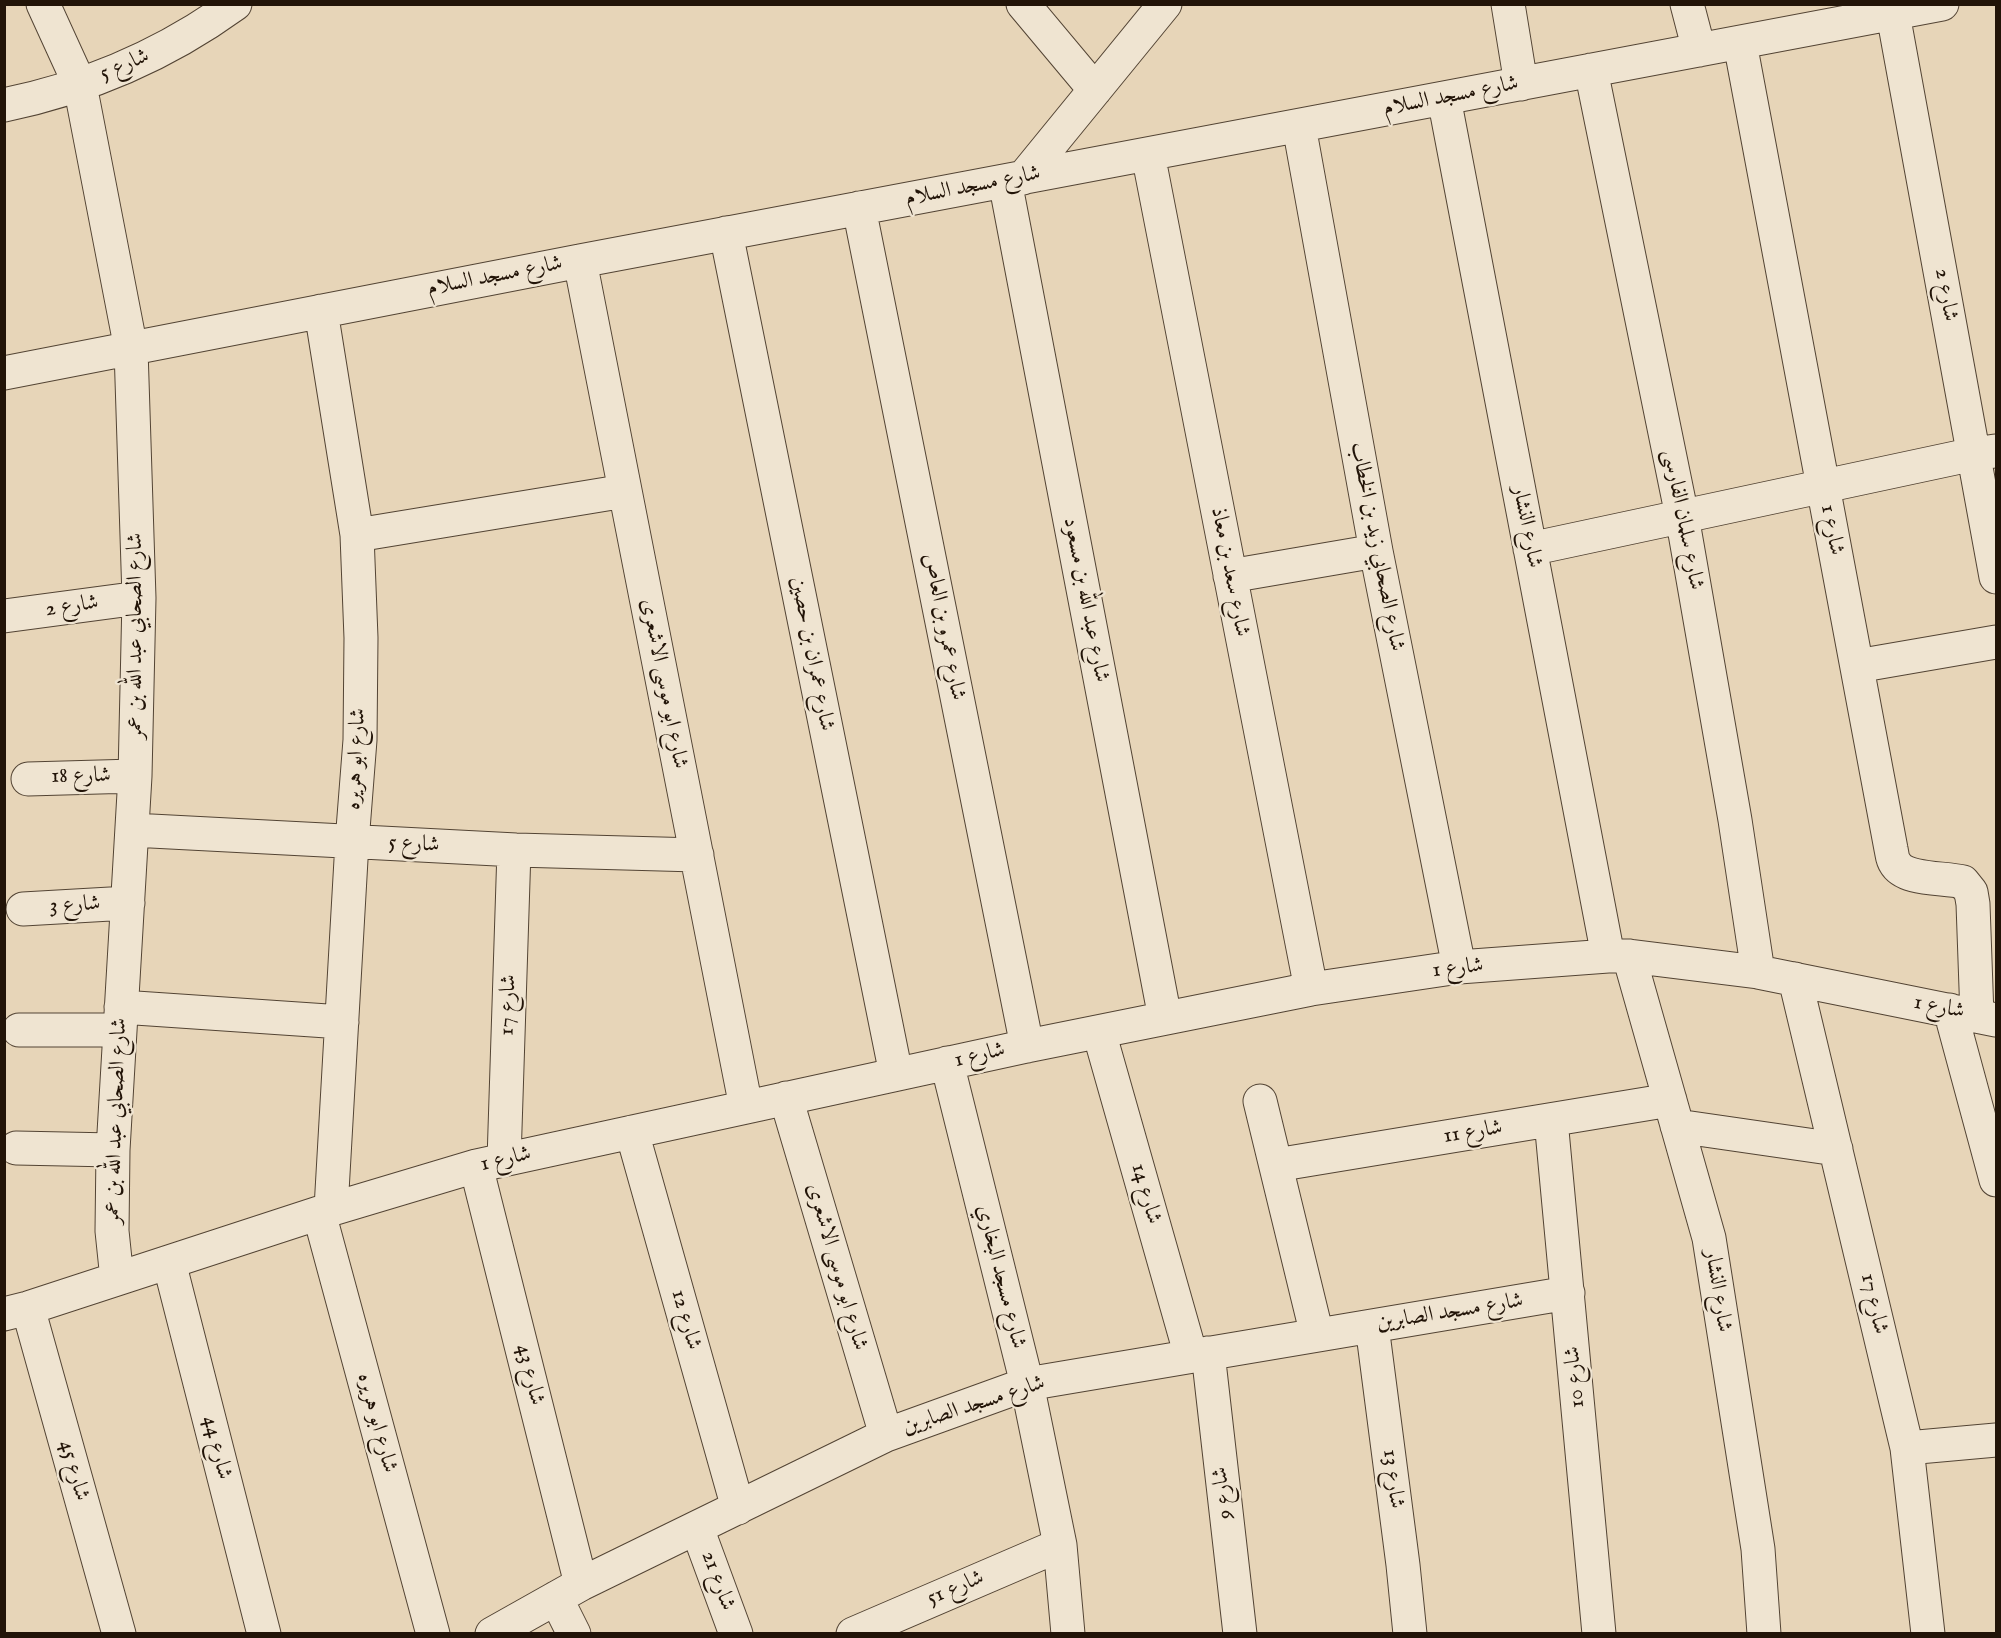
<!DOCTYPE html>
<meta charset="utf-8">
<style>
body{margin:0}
#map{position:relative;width:2001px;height:1638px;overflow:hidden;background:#e7d5b8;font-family:"IM FELL English",serif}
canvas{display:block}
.frame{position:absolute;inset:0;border:6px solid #221408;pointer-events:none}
</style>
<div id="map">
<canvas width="2001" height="1638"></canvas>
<div class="frame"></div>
</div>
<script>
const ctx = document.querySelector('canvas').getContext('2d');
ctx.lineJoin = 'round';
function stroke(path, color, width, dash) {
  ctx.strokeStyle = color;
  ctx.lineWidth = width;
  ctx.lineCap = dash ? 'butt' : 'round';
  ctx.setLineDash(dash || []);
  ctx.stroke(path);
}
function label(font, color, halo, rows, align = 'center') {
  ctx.font = font + ' "IM FELL English",Amiri,serif';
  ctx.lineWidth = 4.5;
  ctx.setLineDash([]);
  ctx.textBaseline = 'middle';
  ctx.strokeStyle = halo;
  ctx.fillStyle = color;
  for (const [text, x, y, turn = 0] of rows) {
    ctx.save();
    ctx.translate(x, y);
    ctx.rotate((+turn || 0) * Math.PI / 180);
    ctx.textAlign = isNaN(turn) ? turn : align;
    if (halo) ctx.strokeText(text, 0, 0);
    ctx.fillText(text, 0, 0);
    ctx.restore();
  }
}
const minor = new Path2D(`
 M43,4l37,81 51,264 8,249 -4,178 -22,374 -1,81 5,48
 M1023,4l72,86
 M1508,4l13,80
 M1687,4l12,46
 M1893,14l103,563
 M1740,43l151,806c1,4 1,10 4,14 10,18 49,14 68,19l8,10 2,12 4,112
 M1591,70l91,446 53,304 23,152
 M1444,98l164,858
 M4,105c83,-17 162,-51 231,-101
 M1299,126l77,425 83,416
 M1148,154l163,835
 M1023,178l142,-174
 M1005,181l160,837
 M859,208l168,838
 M726,233l170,841
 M580,261l166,846
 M321,311l36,224 4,103 -1,102 -8,102 -21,367
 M4,373l576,-112 1362,-257
 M357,535l268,-44
 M1530,549l444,-95 21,-3
 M1230,576l146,-25
 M4,616l135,-18
 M1857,666l139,-24
 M28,779l107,-3
 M132,830l384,20 181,5
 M23,909l105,-6
 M1629,956l80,282 49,311 6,85
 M1795,979l112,469 21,186
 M121,1007l221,15
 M1950,1010l46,170
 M19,1030h101
 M1099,1032l92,324
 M947,1063l80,321 33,161 8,89
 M786,1098l100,337
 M1260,1101l57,234
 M1551,1120l48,514
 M1677,1126l159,23
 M632,1132l106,376
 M16,1148l97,2
 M504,1160l10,-310
 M1276,1165l394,-65
 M476,1166l105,418
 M319,1213l114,421
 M169,1262l95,372
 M28,1308l91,326
 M4,1314l24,-6 291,-95 157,-47 551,-120 284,-57 148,-22 149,-11h21l129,16 238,48
 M1372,1326l31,239 7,69
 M1208,1353l32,281
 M1907,1448l89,-8
 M697,1528l39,106
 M556,1598l18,36
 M492,1634l89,-50 305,-149 141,-51 541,-91
 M853,1634l207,-89`);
stroke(minor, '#534434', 35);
stroke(minor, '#efe4d1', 33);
label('22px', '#221408', '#efe4d1', [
 ["شارع 5",125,66,-23],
 ["شارع مسجد السلام",1451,97,-11],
 ["شارع مسجد السلام",973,187,-11],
 ["شارع مسجد السلام",495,277,-11],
 ["شارع 2",1945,295,80],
 ["شارع سلمان الفارسى",1682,520,79],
 ["شارع النشار",1526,527,79],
 ["شارع 1",1831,530,79],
 ["شارع الصحابي زيد بن الخطاب",1376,547,79],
 ["شارع سعد بن معاذ",1229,572,79],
 ["شارع عبد الله بن مسعود",1085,600,79],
 ["شارع 2",72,607,-8],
 ["شارع عمرو بن العاص",943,627,79],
 ["شارع الصحابي عبد الله بن عمر",136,636,-90],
 ["شارع عمران بن حصين",811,654,79],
 ["شارع ابو موسى الاشعرى",663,684,79],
 ["شارع ابو هريره",357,759,-87],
 ["شارع 18",81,777,-1],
 ["شارع 5",414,845,3],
 ["شارع 3",75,906,-3],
 ["شارع 1",1458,969,-6],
 ["شارع 17",509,1005,-88],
 ["شارع 1",1939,1008,11],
 ["شارع 1",980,1056,-13],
 ["شارع الصحابي عبد الله بن عمر",117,1121,-88],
 ["شارع 11",1473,1133,-9],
 ["شارع 1",506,1160,-13],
 ["شارع 14",1145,1194,74],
 ["شارع ابو موسى الاشعرى",836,1267,74],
 ["شارع مسجد البخاري",1000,1277,76],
 ["شارع النشار",1717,1291,81],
 ["شارع 17",1873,1304,77],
 ["شارع مسجد الصابرين",1450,1313,-9],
 ["شارع 12",685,1320,74],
 ["شارع 43",529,1375,76],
 ["شارع 10",1576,1377,-95],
 ["شارع مسجد الصابرين",974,1406,-18],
 ["شارع ابو هريره",376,1423,75],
 ["شارع 44",216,1448,76],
 ["شارع 45",73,1471,74],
 ["شارع 13",1392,1479,83],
 ["شارع 9",1224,1493,-97],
 ["شارع 21",717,1581,70],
 ["شارع 51",956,1589,-23]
]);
</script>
